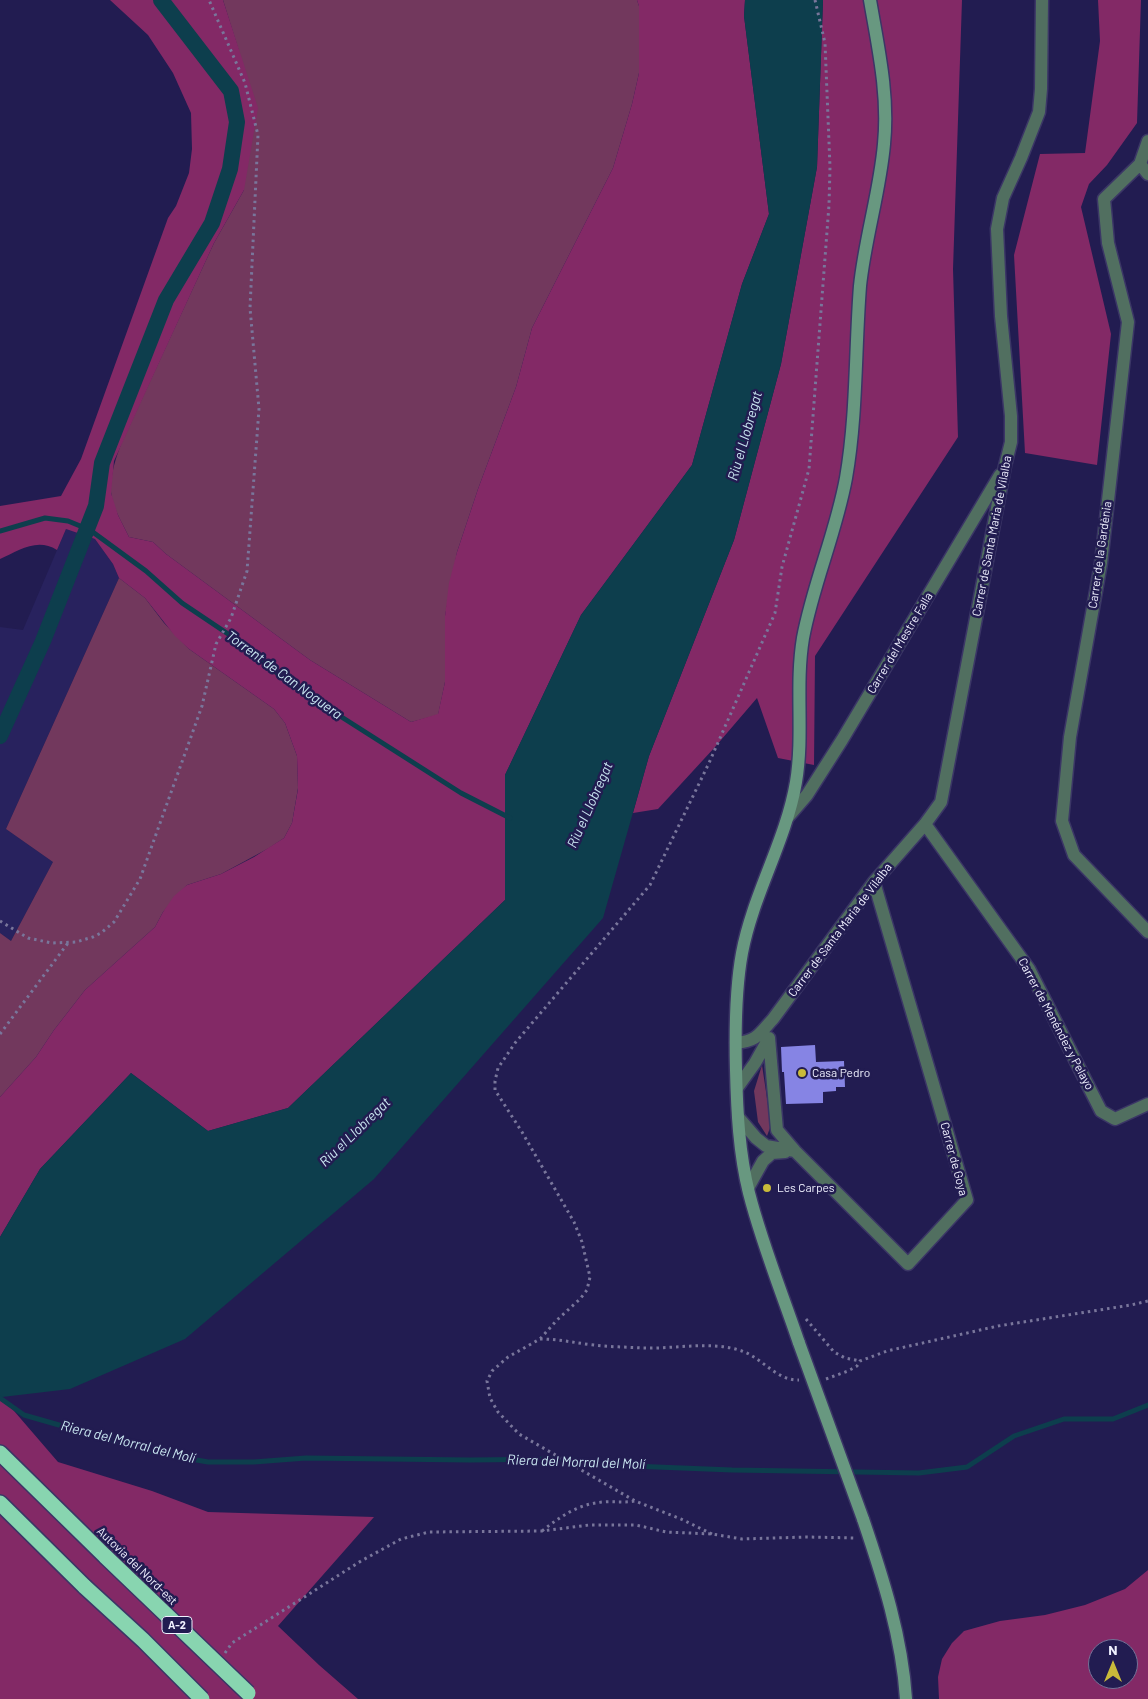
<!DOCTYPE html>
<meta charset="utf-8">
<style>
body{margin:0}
#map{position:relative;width:1148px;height:1699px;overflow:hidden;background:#221c51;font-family:Barlow,sans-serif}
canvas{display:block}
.north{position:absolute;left:1088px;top:1639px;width:50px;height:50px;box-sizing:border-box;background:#221c51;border:1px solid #747197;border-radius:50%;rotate:0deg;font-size:14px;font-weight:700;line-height:20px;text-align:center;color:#f0f1ff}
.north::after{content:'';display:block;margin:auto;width:18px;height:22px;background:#c9ba3a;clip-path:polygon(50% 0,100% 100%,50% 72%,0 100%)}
</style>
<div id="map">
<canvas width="1148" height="1699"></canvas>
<div class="north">N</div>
</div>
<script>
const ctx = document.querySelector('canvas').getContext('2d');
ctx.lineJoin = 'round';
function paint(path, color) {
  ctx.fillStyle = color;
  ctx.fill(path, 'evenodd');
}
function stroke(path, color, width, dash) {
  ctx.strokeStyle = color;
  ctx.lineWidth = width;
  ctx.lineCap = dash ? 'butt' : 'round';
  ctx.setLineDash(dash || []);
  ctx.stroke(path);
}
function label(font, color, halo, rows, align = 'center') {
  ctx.font = font + ' Barlow,sans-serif';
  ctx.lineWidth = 5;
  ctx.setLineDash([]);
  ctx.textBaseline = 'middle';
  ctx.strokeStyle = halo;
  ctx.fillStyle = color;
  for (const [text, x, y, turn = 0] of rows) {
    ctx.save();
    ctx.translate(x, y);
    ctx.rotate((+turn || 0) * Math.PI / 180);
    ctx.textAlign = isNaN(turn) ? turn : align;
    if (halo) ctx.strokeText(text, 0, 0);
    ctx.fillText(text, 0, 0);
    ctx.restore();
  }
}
paint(new Path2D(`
 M66,529l29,10 18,25 6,14 -113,251 47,33 -42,79 -11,-8v-306l23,3z`), '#28225e');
paint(new Path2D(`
 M223,0h414l2,6v67l-7,31 -19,64 -81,160 -16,59 -38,102 -21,63 -12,64v66l-7,33 -27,7 -101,-62 -144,-106 -13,-12 -24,-5c-6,-13 -17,-30 -18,-45 -1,-17 5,-35 11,-50l92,-199 30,-53 -5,-139z
 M119,578l26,20 19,25 25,26 85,60 11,14 12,33 1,32 -6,35 -8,15 -15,10 -48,26 -34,11 -24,27 -8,15 -70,63 -31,40 -18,27 -36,40v-164l11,8 42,-79 -47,-33z
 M762,1065l9,60 -4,11 -9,-14 -4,-31z`), '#72385d');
paint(new Path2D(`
 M110,0h113l35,108 -14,82 -30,53 -100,218 -3,32 7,22 11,22 24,5 13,12 144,106 101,62 27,-8 7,-32v-66l4,-33 8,-31 21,-63 38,-102 16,-59 81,-160 19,-64 7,-31v-67l-2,-6h108l-1,16 25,198 -27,70 -50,181 -111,150 -76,160v125l-217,208 -80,23 -77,-58 -91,96 -40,68v-140l36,-40 18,-27 31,-40 70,-63 8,-15 11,-16 13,-11 34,-11 33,-17 30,-19 8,-15 6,-34 -1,-33 -12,-33 -11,-14 -85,-60 -14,-13 -30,-38 -26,-20 -6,-14 -18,-25 -29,-10 -9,21c-20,-13 -39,1 -57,9v-53l61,-10 20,-37 87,-241 8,-12 13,-33 3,-24 -1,-36 -18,-40 -25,-38z
 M823,0h139l-9,269 5,168 -143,219 -1,109 -36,-7 -21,-60 -42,49 -57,62 -25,4 16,-57 85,-216 47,-176 36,-197z
 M1098,0h43l-4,123 -30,42 -18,19 -8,23 30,127 -14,131 -72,-12 -11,-198 26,-101 45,-1 15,-112z
 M2,1397l56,65 94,29 56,21 166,5 -96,109 41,39 39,34h-358v-300z
 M1148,1570v129h-209l-1,-22 4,-18 10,-16 12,-12 36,-10 45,-6 40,-10 40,-16zM1098,1649h30v30h-30z`), '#832966');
paint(new Path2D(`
 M745,0h78l-6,167 -36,197 -47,176 -85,216 -46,162 -229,261 -189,160 -115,50 -68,8 -2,2v-162l40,-68 91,-96 77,58 80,-23 217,-208v-125l76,-160 111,-150 50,-181 27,-70 -25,-198z`), '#0d3e4d');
stroke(new Path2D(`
 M0,531l45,-13 23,3 22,9 56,41 36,32 58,39 37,31 41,29 143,91 49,25
 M0,1398l24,17 133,38 51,9h46l52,-4 164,2 94,-1 68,7 100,4 187,3 48,-6 47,-31 50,-17h49l35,-14`), '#0d3e4d', 5);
stroke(new Path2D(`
 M0,736l43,-95 53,-135 6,-43 64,-163 46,-77 18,-54 7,-47 -6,-31 -70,-91`), '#0d3e4d', 16);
paint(new Path2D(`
 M815,1045l1,17 28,-1 1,26h-9v4l-13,1v11l-37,1 -2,-32h-2l-1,-25z`), '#8684e4');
const street = new Path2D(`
 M1148,141l-8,23 8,10
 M1140,164l-36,35 4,44 20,79 -27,241 -31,174 -8,84 12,34 74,77
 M788,817l19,-22 35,-55 158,-265
 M925,824l104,145 72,142 14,8 33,-15
 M769,1038l8,92 18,21 113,113 59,-64 -93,-318
 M736,1043c22,-2 23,-9 37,-24l101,-137 51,-58 16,-22 64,-336 6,-24v-26l-10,-100 -4,-87 6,-31 18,-40 18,-46 2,-23 1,-89
 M737,1088l18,-25 14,-25
 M738,1117l18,21 10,8 29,5
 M748,1188l15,-27 9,-8 13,-1`);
const secondary = new Path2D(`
 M799,1343c-17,-50 -37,-99 -50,-150 -10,-40 -12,-82 -13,-123 -1,-39 -1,-79 6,-117 11,-59 44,-112 54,-171 8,-48 -1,-96 7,-144 10,-54 33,-105 43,-160 11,-63 9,-128 14,-192 5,-48 20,-95 24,-142 5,-49 -6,-97 -14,-144
 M863,1519c20,59 39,118 43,180`);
const highway = new Path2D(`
 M0,1453l106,104
 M0,1503l85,84`);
stroke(street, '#3b3666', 15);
stroke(secondary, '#3b3666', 15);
stroke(highway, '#3b3666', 18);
stroke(new Path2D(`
 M0,921l28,17 24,5 24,-1 17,-5 8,-4 13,-11 26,-43 62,-173 14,-62 15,-26 16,-47 12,-162 -9,-101 8,-173 -13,-52 -36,-83
 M0,1034l68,-91
 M806,1319l28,33 11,6 15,3
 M540,1339c19,0 35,4 54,6 16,2 33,2 49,3 32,1 66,-7 96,2 22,6 37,31 60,30
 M826,1379l22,-8 9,-5 3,-5 27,-10 111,-25 133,-21 17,-4
 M542,1531c19,-15 36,-27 61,-29 11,-1 21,1 32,-1
 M712,1534l-31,-15 -46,-18 -116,-67 -21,-22 -8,-14 -3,-17 5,-10 16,-14 32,-18 17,-19 23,-21 7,-9 3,-13 -8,-35 -8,-20 -52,-90 -27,-42v-9l3,-13 17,-25 135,-158 59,-122 66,-150 7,-46 27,-98 20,-264 1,-38 -5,-124 -10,-43
 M225,1653l7,-10 129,-82 40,-22 28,-7 113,-1 47,-6h47l30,7 46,2 30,5 64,-2 51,1`), '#79769b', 3, [2.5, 4]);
stroke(street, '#516f60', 12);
stroke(secondary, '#689880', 12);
stroke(highway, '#88d5b0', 15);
const secondaryBridge = new Path2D(`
 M799,1343l64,176`);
const highwayBridge = new Path2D(`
 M106,1557l142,136
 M85,1587l58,53 59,59`);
stroke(secondaryBridge, '#3b3666', 15, []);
stroke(highwayBridge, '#3b3666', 18, []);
stroke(secondaryBridge, '#689880', 12);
stroke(highwayBridge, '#88d5b0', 15);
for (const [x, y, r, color] of [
 [802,1073,5,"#c9ba3a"],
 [767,1188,5,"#c9ba3a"]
]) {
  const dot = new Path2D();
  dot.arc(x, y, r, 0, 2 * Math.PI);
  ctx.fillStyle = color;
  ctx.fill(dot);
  stroke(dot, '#221c51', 2);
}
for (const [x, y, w] of [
 [177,1625,30]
]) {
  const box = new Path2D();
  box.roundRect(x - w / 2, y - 8.5, w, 17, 4);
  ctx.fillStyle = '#221c51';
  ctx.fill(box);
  stroke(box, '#f0f1ff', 1);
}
label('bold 11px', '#f0f1ff', null, [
 ["A-2",177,1625]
]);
label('12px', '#f0f1ff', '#221c51', [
 ["Carrer de Santa Maria de Vilalba",992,536,-79],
 ["Carrer de la Gardènia",1100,555,-82],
 ["Carrer del Mestre Falla",900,643,-59],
 ["Carrer de Santa Maria de Vilalba",840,930,-53],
 ["Carrer de Menéndez y Pelayo",1056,1024,62],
 ["Carrer de Goya",954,1159,75],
 ["Autovia del Nord-est",137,1566,44]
]);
label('12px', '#f0f1ff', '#221c51', [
 ["Casa Pedro",812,1073],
 ["Les Carpes",777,1188]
], 'left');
label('italic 14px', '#c9e6f1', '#221c51', [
 ["Riu el Llobregat",745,436,-74],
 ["Torrent de Can Noguera",284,675,36],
 ["Riu el Llobregat",590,805,-66],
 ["Riu el Llobregat",355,1132,-44],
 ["Riera del Morral del Molí",128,1442,14],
 ["Riera del Morral del Molí",576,1462,2]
]);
</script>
